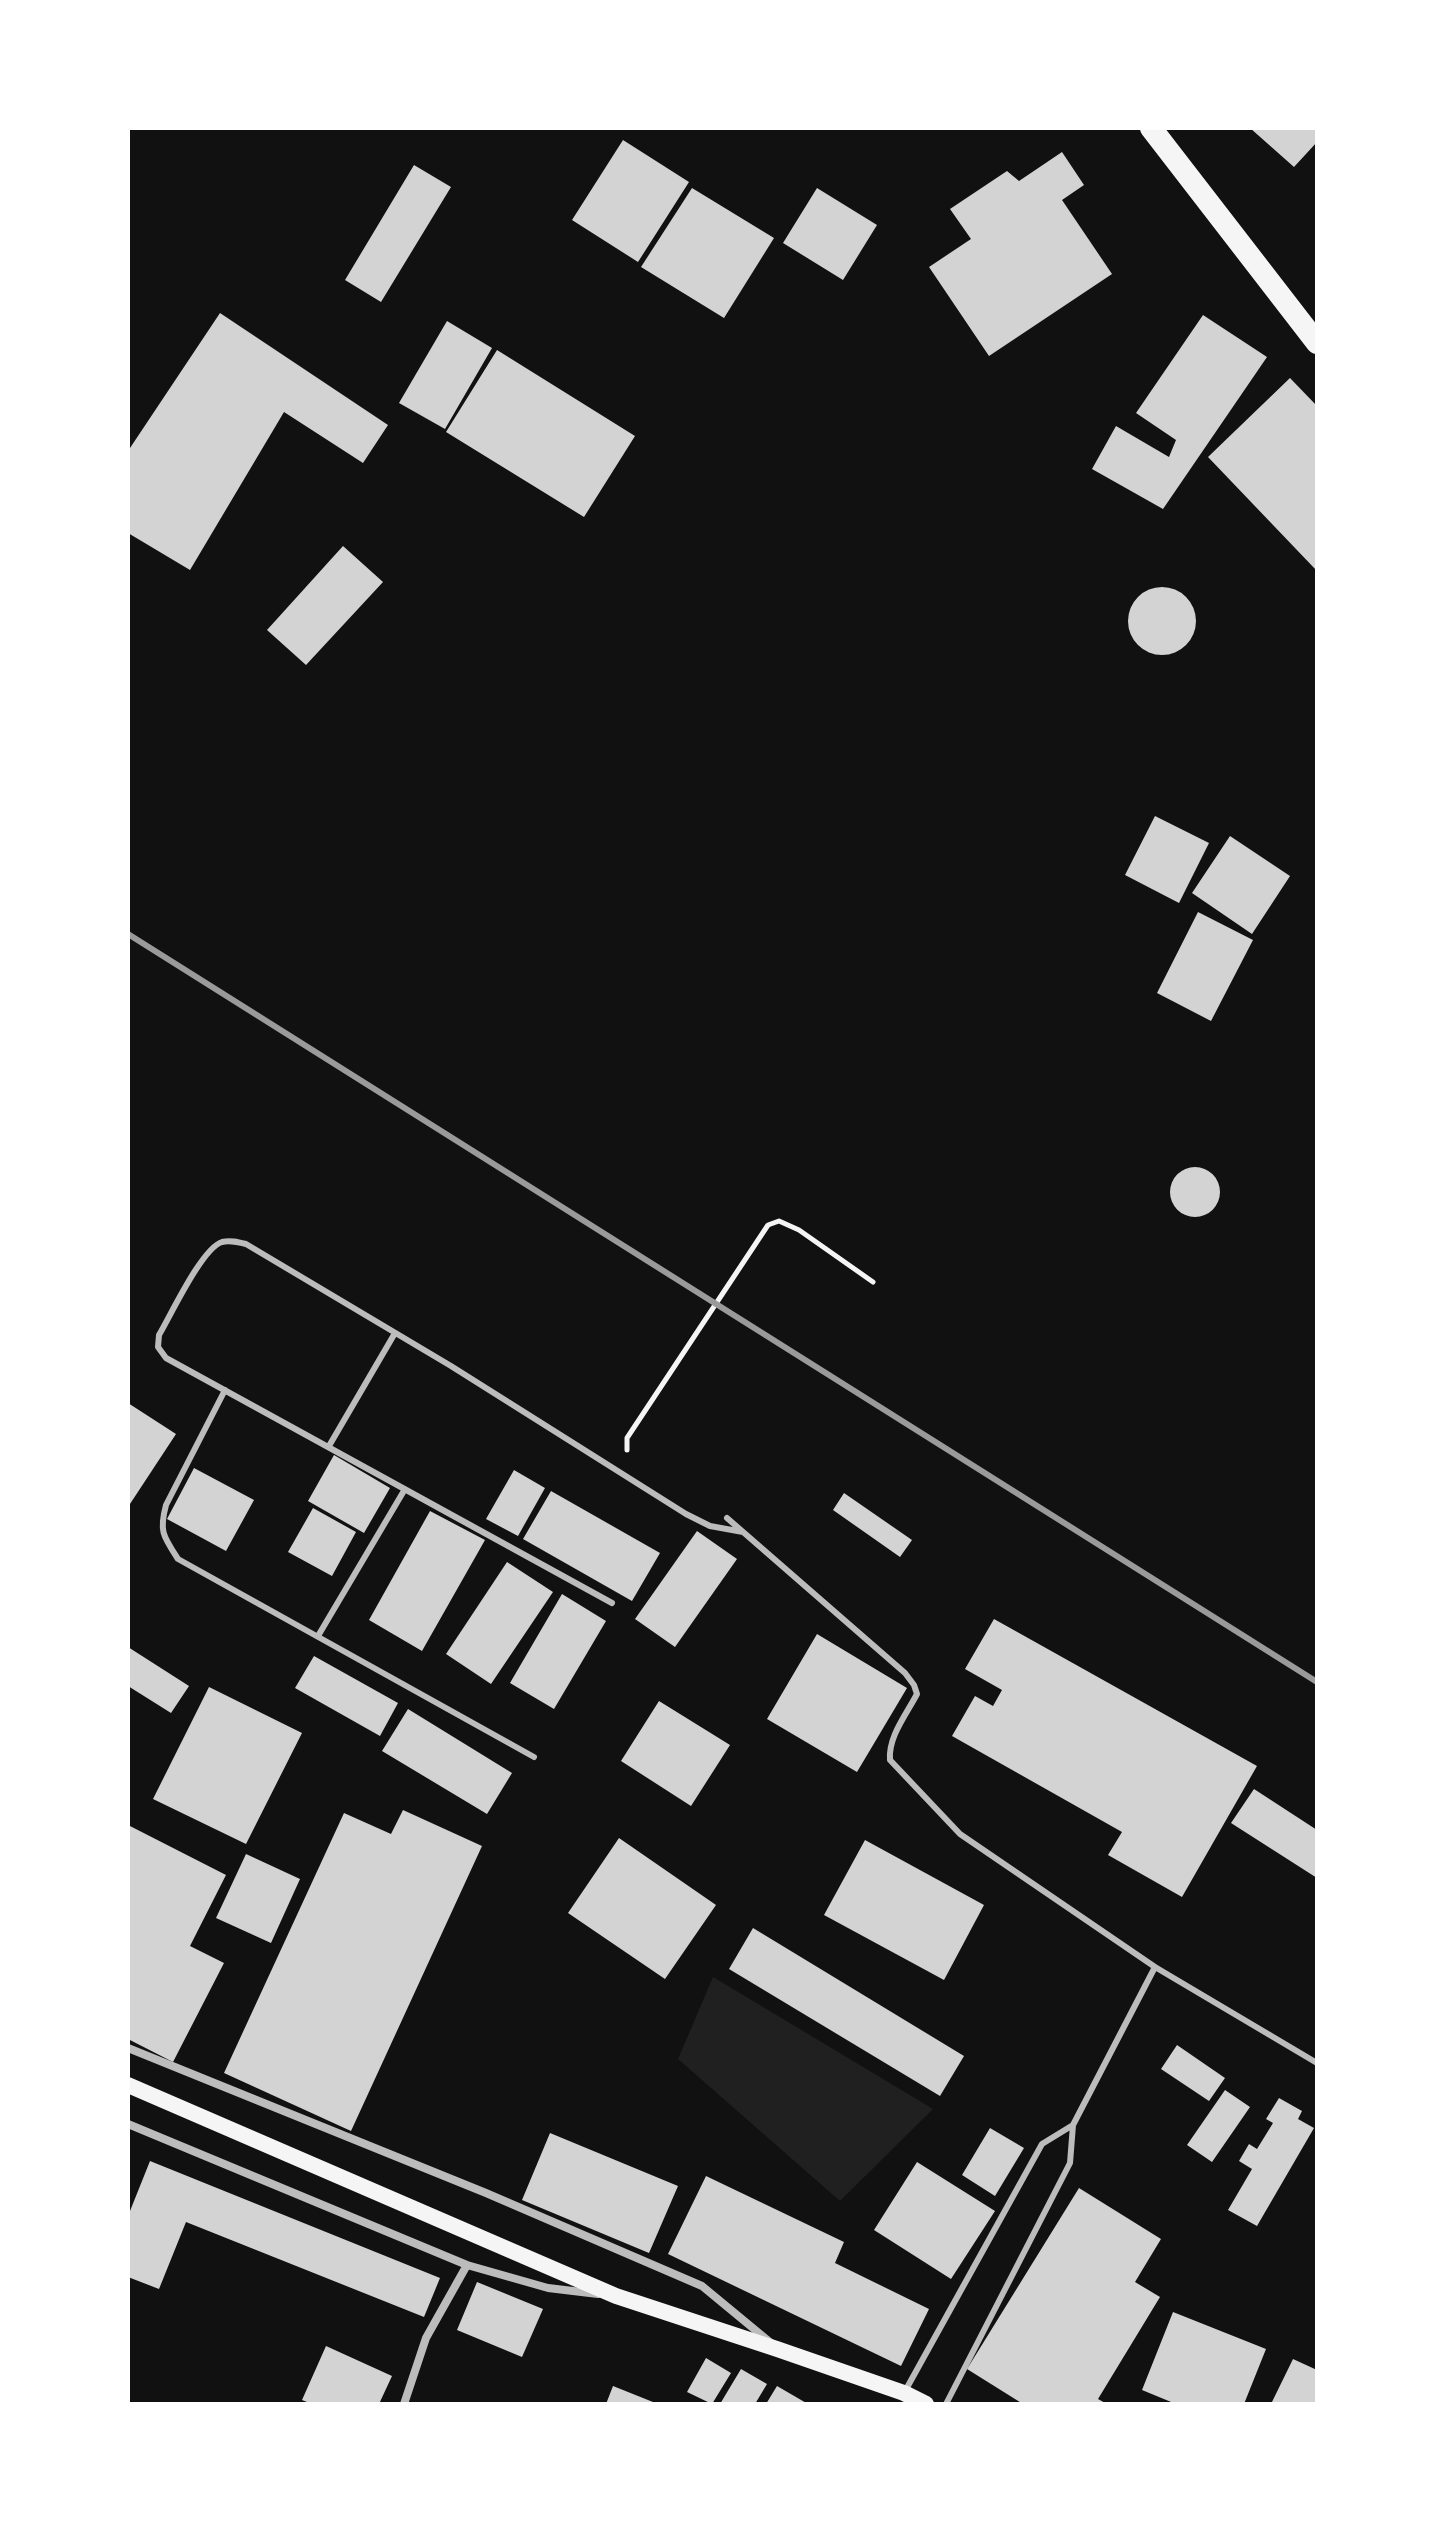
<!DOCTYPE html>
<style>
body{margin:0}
#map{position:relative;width:1445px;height:2532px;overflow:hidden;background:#111;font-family:Roboto,sans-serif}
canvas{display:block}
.frame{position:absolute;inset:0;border:130px solid #fff;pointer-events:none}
</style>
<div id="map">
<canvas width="1445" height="2532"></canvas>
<div class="frame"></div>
</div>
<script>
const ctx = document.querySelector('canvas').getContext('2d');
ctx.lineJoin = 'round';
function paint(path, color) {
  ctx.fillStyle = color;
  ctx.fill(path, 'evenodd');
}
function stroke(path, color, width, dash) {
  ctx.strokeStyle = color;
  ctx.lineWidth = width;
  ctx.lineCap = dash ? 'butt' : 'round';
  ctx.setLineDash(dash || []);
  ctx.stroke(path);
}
paint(new Path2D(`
 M713,1977l220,132 -93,92 -162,-142z`), '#202020');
paint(new Path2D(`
 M1250,128h67v14l-23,25z
 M623,140l66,42 -51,80 -66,-42z
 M1062,152l22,33 -22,15 50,74 -123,82 -60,-89 42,-28 -21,-30 57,-38 12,10z
 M414,165l37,22 -70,115 -36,-22z
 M692,188l82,50 -50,80 -83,-51z
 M817,188l60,37 -34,55 -60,-37z
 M220,313l168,112 -25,38 -79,-51 -94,158 -62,-37v-82z
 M1203,315l64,42 -104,152 -71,-40 24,-43 53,31 7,-17 -40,-27z
 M447,321l45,27 -47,81 -46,-26z
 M497,350l138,86 -51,81 -138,-85z
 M1290,378l27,28v165l-109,-114z
 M343,546l40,36 -77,83 -39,-35z
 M1128 621a34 34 0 1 1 68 0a34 34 0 1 1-68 0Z
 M1155,816l54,27 -30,60 -54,-28z
 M1230,836l60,40 -38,58 -60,-41z
 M1198,912l55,28 -42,81 -54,-28z
 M1170 1192a25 25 0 1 1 50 0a25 25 0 1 1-50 0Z
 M128,1403l48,31 -48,73z
 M334,1455l56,33 -26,45 -56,-32z
 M194,1468l60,32 -28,51 -59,-32z
 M514,1470l31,18 -27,48 -32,-17z
 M551,1491l109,62 -28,48 -109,-62z
 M844,1493l68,47 -12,17 -67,-47z
 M313,1508l43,24 -24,44 -44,-24z
 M430,1511l55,29 -63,111 -53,-31z
 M697,1531l40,28 -62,88 -40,-28z
 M507,1562l46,30 -62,92 -45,-30z
 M562,1594l44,27 -52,88 -44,-26z
 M994,1619l263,147 -75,131 -74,-42 14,-23 -170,-96 23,-40 18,10 9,-16 -37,-21z
 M817,1634l90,54 -50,84 -90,-53z
 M128,1647l61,39 -18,27 -43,-27z
 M314,1656l84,47 -18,33 -85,-48z
 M209,1687l93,46 -56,111 -93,-45z
 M659,1701l71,44 -39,61 -70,-45z
 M408,1709l104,64 -25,41 -105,-63z
 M1254,1789l63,41v48l-86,-55z
 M403,1810l79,36 -131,285 -127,-58 120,-260 47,21z
 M128,1825l98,50 -36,71 34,17 -51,99 -45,-23z
 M619,1838l97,67 -51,74 -97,-66z
 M865,1840l119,65 -40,75 -120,-65z
 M246,1854l54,25 -29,64 -55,-25z
 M753,1928l211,128 -24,40 -211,-127z
 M1177,2045l48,33 -16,23 -48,-32z
 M1225,2090l25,17 -38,55 -25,-17z
 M1279,2098l23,13 -4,8 16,9 -57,98 -29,-16 24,-41 -13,-8 10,-17 8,5 16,-26 -7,-4z
 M990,2128l34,20 -29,48 -33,-21z
 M550,2133l128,53 -29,67 -127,-53z
 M150,2161l290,117 -16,39 -238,-95 -27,67 -31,-12v-61z
 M917,2162l78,49 -44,68 -77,-49z
 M706,2176l138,66 -9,21 94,46 -28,57 -233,-112z
 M1079,2188l82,51 -26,43 25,15 -62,102 9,5h-84l-56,-35z
 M477,2282l66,27 -21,48 -65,-27z
 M1173,2312l93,37 -22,55h-68l-34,-14z
 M326,2346l66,30 -13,28h-67l-10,-4z
 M706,2358l25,15 -19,31 -25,-12z
 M1293,2359l24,11v34h-46z
 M741,2369l26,15 -12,20h-35z
 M613,2386l45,18h-52z
 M777,2386l31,18h-42z`), '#d3d3d3');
stroke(new Path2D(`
 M627,1450v-12l141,-213 11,-4 20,9 74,52`), '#f5f5f5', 5);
stroke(new Path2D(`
 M225,1390l-59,115c-7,26 -3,31 12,54l356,198
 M329,1446l66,-113
 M727,1518l178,155 9,12 3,9c-11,21 -29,43 -27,66l70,74 195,133 162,96
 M612,1603l-446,-245 -8,-11 1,-12c12,-20 43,-87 63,-93 8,-2 16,0 24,2l205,122 235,148 24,12 33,6
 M318,1636l87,-147
 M904,2393l138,-249 31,-19
 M946,2404l124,-241 3,-38 82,-158`), '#bcbcbc', 6);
stroke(new Path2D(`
 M128,2048l358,145 216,93 69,57
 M128,2124l339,141
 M404,2404l22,-66 41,-73 81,23 50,6`), '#bcbcbc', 8);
stroke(new Path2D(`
 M128,2085l488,211 161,53 127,44 22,11`), '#f5f5f5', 16);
stroke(new Path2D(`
 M1151,128l166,215`), '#f5f5f5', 22);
stroke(new Path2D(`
 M128,934l1189,748`), '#9a9a9a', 6);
</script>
